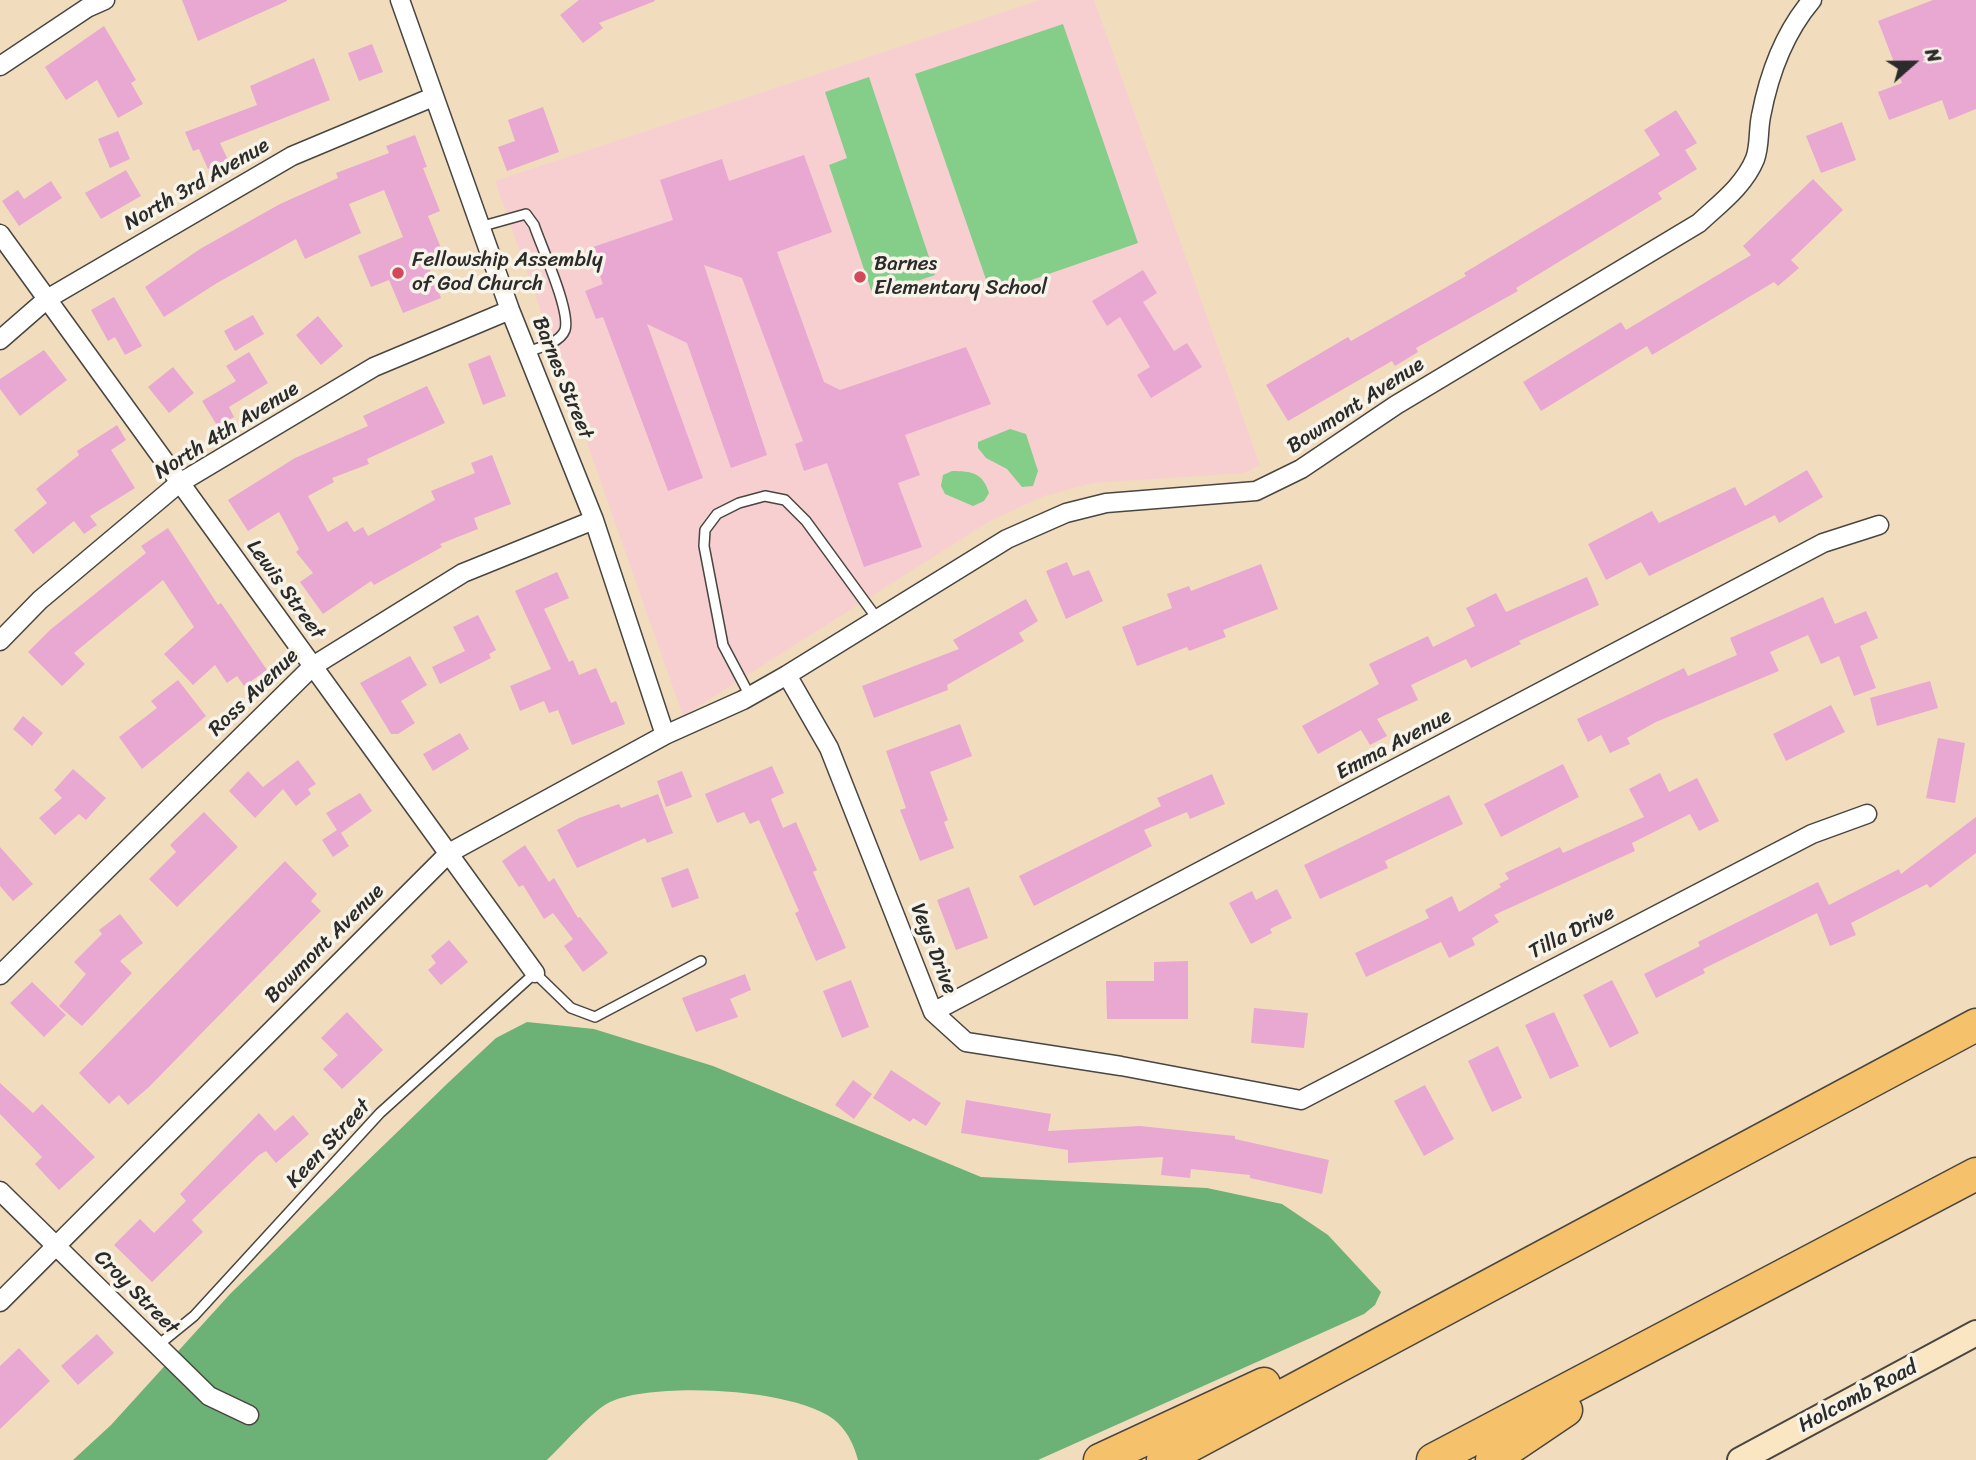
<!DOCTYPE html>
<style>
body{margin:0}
#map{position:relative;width:1976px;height:1460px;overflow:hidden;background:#f2dcbe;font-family:Sriracha,sans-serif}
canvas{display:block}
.north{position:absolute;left:1878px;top:28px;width:70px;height:70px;-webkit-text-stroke:5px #f7f3e8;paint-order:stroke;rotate:69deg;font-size:19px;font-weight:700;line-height:28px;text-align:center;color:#2b2b2b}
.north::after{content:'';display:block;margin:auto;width:24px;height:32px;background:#2b2b2b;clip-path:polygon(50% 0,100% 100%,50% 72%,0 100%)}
</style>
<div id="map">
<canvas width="1976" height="1460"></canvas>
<div class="north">N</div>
</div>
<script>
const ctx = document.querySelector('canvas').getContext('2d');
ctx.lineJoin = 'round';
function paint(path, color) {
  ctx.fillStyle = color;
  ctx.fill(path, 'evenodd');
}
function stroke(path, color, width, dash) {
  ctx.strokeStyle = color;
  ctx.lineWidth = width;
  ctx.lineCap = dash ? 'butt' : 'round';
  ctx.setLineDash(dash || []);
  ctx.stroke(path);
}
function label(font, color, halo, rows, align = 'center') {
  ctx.font = font + ' Sriracha,sans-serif';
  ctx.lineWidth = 7;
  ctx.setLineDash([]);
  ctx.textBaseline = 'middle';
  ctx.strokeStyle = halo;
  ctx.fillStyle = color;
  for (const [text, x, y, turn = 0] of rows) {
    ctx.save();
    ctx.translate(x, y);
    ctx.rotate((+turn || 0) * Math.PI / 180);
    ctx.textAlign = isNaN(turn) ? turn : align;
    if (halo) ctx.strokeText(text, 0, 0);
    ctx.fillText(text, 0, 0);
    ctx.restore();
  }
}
paint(new Path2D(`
 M1040,0h54l166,465 -16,8 -151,10 -49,13 -54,25 -307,195 -188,-535z`), '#f7cfd0');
paint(new Path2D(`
 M1063,24l75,219 -147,51 -76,-220z
 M869,77l66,198 -62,21 -44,-131 18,-7 -22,-66z
 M1010,429l16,5 12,37 -5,15 -11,1 -15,-18 -21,-11 -8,-10v-6z
 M952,471c20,0 31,2 37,22l-5,8 -11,5 -28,-12 -4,-8 2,-11z`), '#85ce8a');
paint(new Path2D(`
 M527,1022l67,7 119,37 268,111 226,11 75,16 46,31 53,57 -6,13 -11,9 -326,146h-180c-4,-14 -9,-26 -20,-37 -35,-35 -184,-42 -228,-21 -16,7 -48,44 -63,58h-474l38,-35 120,-132 219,-212 46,-43z`), '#6cb176');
paint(new Path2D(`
 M182,0h105v1l-89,40z
 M579,0h75l1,1 -56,22 4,5 -20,15 -23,-28z
 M1933,0h43v109l-27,11 -7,-20 -53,20 -11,-28 24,-9 -24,-62z
 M104,26l32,54 -5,3 12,21 -25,14 -21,-38 -31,20 -21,-33z
 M372,44l11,28 -24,9 -11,-28z
 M314,58l16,42 -110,43 8,17 -20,9 -9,-20 -6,2 -8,-19 72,-27 -7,-19z
 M543,107l16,45 -52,19 -9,-24 17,-6 -7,-21z
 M1676,110l21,33 -12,7 12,19 -39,24 4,6 -146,89 2,3 -102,57 2,4 -23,14 -3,-5 -104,60 -22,-36 82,-48 3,4 115,-65 -2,-3 196,-118 -16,-25z
 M1842,122l14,38 -35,13 -15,-37z
 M118,131l12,28 -20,9 -12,-29z
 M415,135l12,32 -4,1 17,43 -12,5 17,42 -17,7 13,33 -38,15 -14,-33 -18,7 -13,-31 45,-19 -19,-47 -35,14 12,29 -56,26 -9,-20 -79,44 -53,34 -19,-30 55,-38 80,-45 58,-26 -2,-5 53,-20 -3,-7z
 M804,155l28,77 -55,20 47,130 16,8 126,-43 25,57 -86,31 15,40 -22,8 24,64 -58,20 -37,-104 -23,8 -9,-27 8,-3 -61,-163 -38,-13 63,190 -36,13 -44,-125 -40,-19 56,154 -35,13 -65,-174 -7,2 -11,-28 18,-7 -13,-36 83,-28 -13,-40 62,-21 7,22z
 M126,170l15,26 -40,23 -16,-26z
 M1813,179l30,31 -52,50 8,8 -21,18 -4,-4 -122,73 -5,-9 -106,65 -18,-29 98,-60 5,8 125,-75 -8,-9z
 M51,181l11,17 -43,28 -17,-25 16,-11 6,9z
 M1143,270l14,23 -14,9 31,49 13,-8 15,24 -51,31 -14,-23 13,-8 -30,-50 -13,9 -15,-25z
 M114,297l28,49 -17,9 -10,-18 -7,4 -17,-31z
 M253,315l11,19 -29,17 -11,-20z
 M318,316l25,30 -22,19 -25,-30z
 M44,350l23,30 -47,36 -20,-27v-10z
 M249,352l19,31 -39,24 5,10 -16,10 -16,-26 34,-20 -10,-15z
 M490,355l16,41 -23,9 -15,-41z
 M173,367l21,26 -25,20 -21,-26z
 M427,386l18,37 -78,36 2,5 -37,14 2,4 -26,14 20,36 19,-11 7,11 9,-5 5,9 67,-36 -4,-9 44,-18 -4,-10 21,-8 19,49 -37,14 4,11 -38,15 2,3 -68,38 -3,-4 -48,33 -23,-32 13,-9 -17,-21 3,-3 -20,-37 -31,19 -20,-31 67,-42 73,-32 -5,-10z
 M117,425l9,15 -15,10 24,38 -45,28 7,9 -13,9 -10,-13 -41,33 -19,-24 33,-27 -11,-14 43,-34 -2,-4z
 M1807,470l16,27 -44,26 -4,-8 -126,61 -8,-14 -35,18 -18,-36 64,-33 7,12 76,-36 10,19z
 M168,528l50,77 3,-2 46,67 -23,16 -7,-10 -10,7 -12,-18 -22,20 -29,-31 30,-27 -31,-47 -89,73 11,11 -23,22 -34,-34 22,-22 96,-77 -5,-7z
 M1067,562l6,14 16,-6 14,31 -37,18 -20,-48z
 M1261,564l17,45 -55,21 3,7 -37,14 -2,-4 -50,19 -15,-39 50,-19 -5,-14 22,-8 2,5z
 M557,572l12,26 -25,11 25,53 4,-2 6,15 17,-7 15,35 5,-2 9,23 -53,21 -14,-35 -9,3 -5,-12 -24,10 -10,-25 41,-17 -36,-78z
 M1587,577l12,28 -80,36 2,3 -50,24 -5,-9 -55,26 7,15 -41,19 10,17 -17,9 -9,-15 -43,24 -16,-28 77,-42 -10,-20 59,-28 5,11 42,-21 -9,-18 30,-15 10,19z
 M1823,597l12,27 31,-13 12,27 -18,8 16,42 -22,8 -15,-40 -18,8 -13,-29 -38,17 9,19 -123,51 -29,16 3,6 -20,9 -9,-18 -13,7 -11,-23 107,-51 4,8 49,-21 -7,-17z
 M1026,599l12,22 -19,12 5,8 -77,44 1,5 -74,28 -12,-32 97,-37 -6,-9z
 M478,615l18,35 -7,4 2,4 -51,26 -8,-17 33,-16 -12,-24z
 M410,656l17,29 -26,16 14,22 -17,11h-7l-31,-51z
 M178,680l28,36 -64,53 -23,-32 38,-29 -6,-7z
 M1930,681l8,27 -61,18 -7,-28z
 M1831,705l14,27 -59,29 -13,-27z
 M23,716l20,17 -11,13 -19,-17z
 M960,724l12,32 -42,16 18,48 -4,2 10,26 -34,13 -20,-51 6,-2 -20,-57z
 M460,733l9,16 -36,22 -10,-17z
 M1938,738l27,5 -10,60 -29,-5z
 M298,760l18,24 -8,5 3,5 -15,12 -13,-17 -28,29 -26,-27 19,-20 15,16z
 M1563,764l16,33 -78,40 -17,-33z
 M772,766l12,27 -13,6 12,29 13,-6 21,48 -4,2 33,76 -30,13 -21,-48 4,-2 -40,-91 -9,4 -6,-12 -27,11 -12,-29z
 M73,769l33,29 -20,22 -7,-6 -24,21 -16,-17 23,-20 -8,-8z
 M682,771l10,26 -26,10 -9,-26z
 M1660,773l9,19 28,-14 22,43 -20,10 -9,-17 -58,29 3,8 -141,64 5,7 -27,16 3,7 -26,13 -8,-16 -75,35 -11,-24 74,-35 -4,-8 27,-14 7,16 42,-25 -2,-3 10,-5 -4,-6 55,-26 3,6 81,-36 -15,-28z
 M1212,774l13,30 -35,15 -3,-7 -43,18 8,16 -118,60 -15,-30 142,-70 -4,-8z
 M360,793l12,18 -31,22 8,13 -16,11 -11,-17 15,-10 -11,-17z
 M658,794l15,39 -26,10 -2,-5 -68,30 -20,-38 22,-12 40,-14 2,4z
 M1449,795l14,29 -78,37 3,7 -68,31 -16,-34z
 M204,812l34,35 -61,60 -28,-28 27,-27 -6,-7z
 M1976,817v36l-46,35 -3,-4 -76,39 5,12 -26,11 -13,-33 -114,56 2,4 -49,25 -12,-24 56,-28 -2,-4 120,-60 11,23 70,-36 2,5z
 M525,845l24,37 5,-4 24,40 2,-1 28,36 -25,19 -19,-26 9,-7 -20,-26 -9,6 -21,-34 -4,2 -17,-26z
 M0,847l33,37 -20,17 -13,-15z
 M285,861l32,33 -6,7 10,10 -172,176 -21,18 -9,-10 -10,9 -30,-31z
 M688,868l11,30 -27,10 -11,-30z
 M969,887l19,51 -32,12 -19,-50z
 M1277,889l15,29 -22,11 2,4 -21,11 -22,-41 23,-12 4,9z
 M120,914l23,29 -23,18 12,12 -50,53 -23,-20 27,-32 -12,-12 28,-28 -3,-4z
 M449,940l19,22 -27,23 -13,-15 8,-7 -5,-7z
 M1188,961v58h-81l-1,-38h48v-19z
 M745,974l6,16 -21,9 8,18 -42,15 -14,-34z
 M851,980l18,47 -27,11 -19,-47z
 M1612,980l27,53 -29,15 -27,-53z
 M32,982l34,33 -22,22 -34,-34z
 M1254,1008l54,5 -4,35 -53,-5z
 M347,1012l36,38 -41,39 -19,-20 15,-14 -17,-17z
 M1554,1012l25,54 -29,13 -25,-54z
 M1498,1046l24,52 -30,14 -24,-51z
 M891,1070l50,33 -15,23 -13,-8 -3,4 -37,-24z
 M853,1080l19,14 -18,25 -19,-14z
 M0,1083l33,30 9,-9 53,53 -36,33 -24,-26 7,-7 -42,-43z
 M1425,1085l29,54 -30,17 -30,-55z
 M966,1100l85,14 -3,17 92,-5 95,10v3l94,21 -7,34 -72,-16v-3l-59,-6 -1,9 -29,-3 2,-18 -95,6v-13l-107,-17z
 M259,1113l16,18 18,-16 16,19 -33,29 -10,-12 -7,4 -67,65 11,12 -51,50 -38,-37 26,-26 14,14 32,-32 -6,-7z
 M97,1334l17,19 -36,32 -17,-19z
 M19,1348l31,33 -50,48v-63z`), '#e8a8d2');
const lane = new Path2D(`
 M483,226l43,-12 8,11c7,21 37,86 31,105 -5,13 -27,18 -38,22
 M750,696l-27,-51 -19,-99 1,-16 12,-16 22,-11 26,-7 20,4 21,21 70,96
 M157,1346l37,-30 186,-203 155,-140 36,35 24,9 106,-56`);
const street = new Path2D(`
 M400,0l110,310 84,210 71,215
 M0,66l87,-58 18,-8
 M0,234l535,739
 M0,340l47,-41 245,-143 141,-59
 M0,641l40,-41 138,-116 196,-117 136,-57
 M787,675l220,-136 59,-26 40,-10 150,-12 45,-22 95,-64 303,-182c20,-19 45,-37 56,-64 5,-13 3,-29 6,-43 8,-42 23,-83 51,-116
 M0,975l313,-309 150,-93 131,-53
 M933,1012l890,-469 56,-18
 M0,1191l209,205 40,19
 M0,1302l449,-449 216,-118 78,-35 44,-25 42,73 104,264 33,30 155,24 180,34 511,-266 55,-20`);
const secondary = new Path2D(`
 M1740,1460l236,-127`);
const highway = new Path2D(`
 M1100,1460l164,-76
 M1163,1460l813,-435
 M1433,1460l543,-286
 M1492,1460l74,-50`);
stroke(lane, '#494641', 12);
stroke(street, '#494641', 21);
stroke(secondary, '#494641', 28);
stroke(highway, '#494641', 35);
stroke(lane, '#fff', 9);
stroke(street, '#fff', 18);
stroke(secondary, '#fbe6c4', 24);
stroke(highway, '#f5c16b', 32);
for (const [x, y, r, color] of [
 [398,273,7,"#d1495b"],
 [860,277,7,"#d1495b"]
]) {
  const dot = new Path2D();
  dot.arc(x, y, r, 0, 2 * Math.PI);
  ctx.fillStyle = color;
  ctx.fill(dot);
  stroke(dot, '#f7f3e8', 2.5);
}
label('21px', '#2b2b2b', '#f7f3e8', [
 ["North 3rd Avenue",197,185,-30],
 ["Barnes Street",562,378,68],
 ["Bowmont Avenue",1356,406,-33],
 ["North 4th Avenue",227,431,-32],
 ["Lewis Street",285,590,54],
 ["Ross Avenue",254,693,-44],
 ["Emma Avenue",1394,745,-28],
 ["Tilla Drive",1572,933,-27],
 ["Bowmont Avenue",325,944,-45],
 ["Veys Drive",933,949,69],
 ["Keen Street",329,1144,-47],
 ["Croy Street",136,1293,45],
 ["Holcomb Road",1858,1397,-28]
]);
label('21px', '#2b2b2b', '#f7f3e8', [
 ["Fellowship Assembly",412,261],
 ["of God Church",412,285],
 ["Barnes",874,265],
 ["Elementary School",874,289]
], 'left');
</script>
